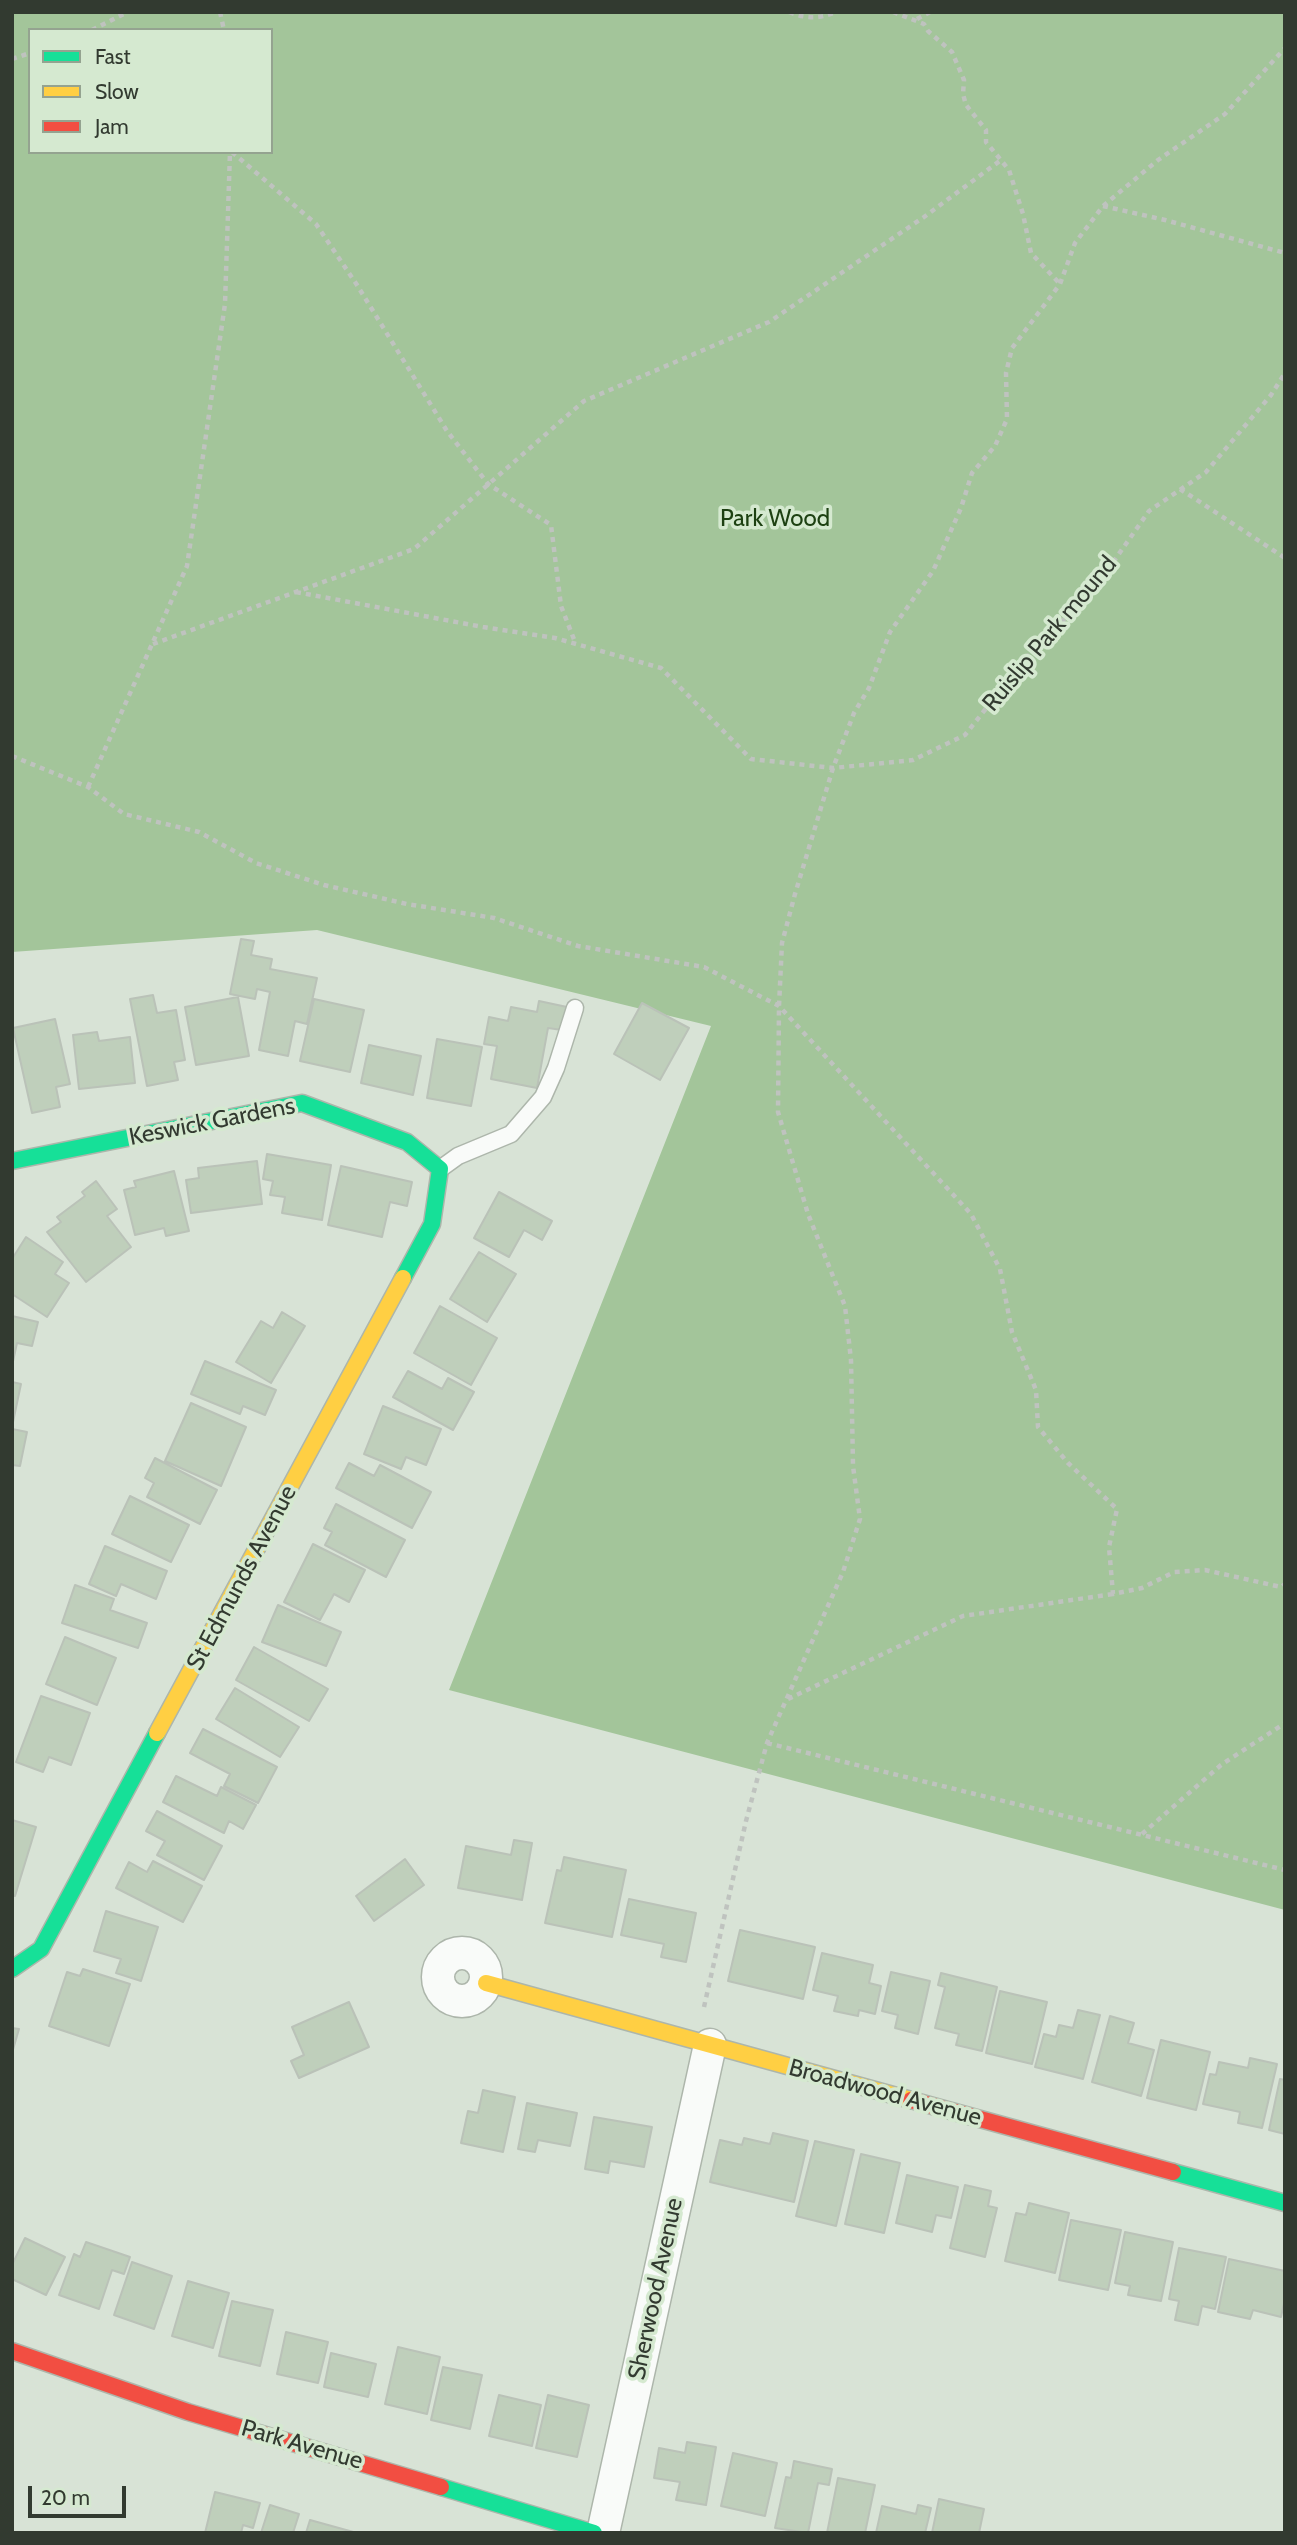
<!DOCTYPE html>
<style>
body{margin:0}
#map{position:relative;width:1297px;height:2545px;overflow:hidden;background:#d8e3d6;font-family:Cabin,sans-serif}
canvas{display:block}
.frame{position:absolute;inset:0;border:14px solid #323a30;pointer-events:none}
.legend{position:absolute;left:28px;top:28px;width:245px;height:126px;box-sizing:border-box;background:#d5e9d0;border:2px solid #94a390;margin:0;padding:9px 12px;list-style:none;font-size:21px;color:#323a30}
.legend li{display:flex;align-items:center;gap:14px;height:35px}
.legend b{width:35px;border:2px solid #94a390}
.scale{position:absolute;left:28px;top:2486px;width:98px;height:32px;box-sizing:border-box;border:4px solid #323a30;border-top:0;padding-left:9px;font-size:21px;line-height:24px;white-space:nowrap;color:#323a30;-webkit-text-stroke:5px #d5e9d0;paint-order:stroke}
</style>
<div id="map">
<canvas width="1297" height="2545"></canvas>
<div class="frame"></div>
<ul class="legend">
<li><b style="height:9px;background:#16e098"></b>Fast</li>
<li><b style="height:9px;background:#ffcf43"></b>Slow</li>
<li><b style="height:9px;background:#f24e42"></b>Jam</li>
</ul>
<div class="scale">20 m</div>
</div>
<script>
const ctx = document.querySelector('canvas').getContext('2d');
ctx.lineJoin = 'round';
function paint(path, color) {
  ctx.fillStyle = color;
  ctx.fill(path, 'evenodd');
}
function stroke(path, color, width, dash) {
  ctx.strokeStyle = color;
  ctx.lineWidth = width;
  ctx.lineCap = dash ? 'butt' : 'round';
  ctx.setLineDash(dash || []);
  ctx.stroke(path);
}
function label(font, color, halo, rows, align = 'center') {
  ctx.font = font + ' Cabin,sans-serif';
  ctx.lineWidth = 7;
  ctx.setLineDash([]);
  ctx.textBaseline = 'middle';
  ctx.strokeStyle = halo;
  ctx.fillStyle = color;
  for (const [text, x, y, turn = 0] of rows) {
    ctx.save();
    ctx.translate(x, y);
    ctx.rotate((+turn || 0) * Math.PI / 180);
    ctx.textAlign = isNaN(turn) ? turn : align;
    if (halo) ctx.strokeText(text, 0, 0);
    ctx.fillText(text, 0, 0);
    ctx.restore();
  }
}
paint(new Path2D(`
 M12,12h1273v1898l-836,-220 262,-664 -394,-96 -305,22zM30,30h241v122h-241z`), '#a3c59a');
const building = new Path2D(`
 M241,939l13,2 -3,14 21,4 -2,10 47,9 -10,46 -12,-3 -7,35 -29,-6 11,-58 -13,-3 -2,10 -25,-5z
 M153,995l4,18 19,-3 9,50 -11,2 4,18 -31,6 -17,-87z
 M238,997l11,59 -53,9 -11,-58z
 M314,999l50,11 -14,62 -50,-11z
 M539,1001l28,6 -5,23 -14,-2 -11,60 -46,-9 6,-33 -13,-2 5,-27 19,4 3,-14 26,5z
 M642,1003l47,25 -29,52 -46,-26z
 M55,1019l15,65 -14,3 4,20 -28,6 -19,-85z
 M97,1032l2,9 31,-4 5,46 -56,6 -6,-54z
 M437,1039l45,8 -11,59 -44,-8z
 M369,1045l52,11 -8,39 -52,-12z
 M267,1154l64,11 -9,55 -40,-7 3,-16 -15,-2 3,-14 -10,-2z
 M257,1161l5,43 -71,9 -5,-33 13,-2 -1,-10z
 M341,1166l71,16 -5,24 -17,-4 -8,35 -54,-12z
 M174,1171l15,60 -23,5 -2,-8 -29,7 -11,-45 12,-3 -2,-6z
 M96,1181l21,28 -10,7 24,31 -45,35 -39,-50 14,-10 -4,-5 28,-21 -3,-4z
 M499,1192l53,29 -10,19 -18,-10 -15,27 -35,-19z
 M26,1237l37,25 -8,12 14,9 -22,34 -35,-23v-35z
 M479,1252l37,22 -29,48 -37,-23z
 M440,1306l57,32 -26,47 -57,-32z
 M282,1312l23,14 -34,57 -35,-21 25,-41 12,7z
 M12,1316l26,6 -6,24 -15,-3 -5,23z
 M205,1361l71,29 -11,25 -22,-9 -3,8 -49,-20z
 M408,1371l34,18 6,-11 26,14 -21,38 -60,-33z
 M12,1382l9,2 -8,38h-1z
 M191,1403l55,24 -25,59 -56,-25z
 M383,1406l58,23 -15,36 -20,-8 -5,12 -37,-15z
 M12,1429l15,3 -7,34 -8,-1z
 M155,1458l62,32 -17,34 -53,-27 7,-14 -9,-5z
 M349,1463l25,13 6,-11 51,27 -19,36 -76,-40z
 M130,1496l59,29 -18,37 -59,-28z
 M336,1504l69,36 -19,37 -61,-32 7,-13 -8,-4z
 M313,1544l52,26 -16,32 -15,-8 -14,26 -36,-18z
 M105,1546l62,25 -11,28 -35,-15 -5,12 -27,-12z
 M75,1585l39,14 -4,11 37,13 -9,25 -76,-25z
 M278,1605l63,27 -15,34 -64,-24z
 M65,1637l51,21 -19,47 -51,-21z
 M254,1647l74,42 -19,32 -73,-41z
 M235,1688l64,39 -19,30 -64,-38z
 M41,1696l49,17 -19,52 -22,-8 -6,15 -27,-10z
 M203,1729l74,38 -19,36 -34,-17 6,-12 -40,-21z
 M176,1776l41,20 4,-9 35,18 -13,24 -14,-8 -5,12 -61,-31z
 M157,1811l65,35 -18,34 -47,-25 8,-14 -19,-10z
 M12,1820l24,7 -21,69 -3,-1z
 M514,1840l18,3 -10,57 -64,-12 8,-42 45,9z
 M564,1857l62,13 -14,67 -67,-14 12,-53 4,1z
 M405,1859l19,26 -50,36 -18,-25z
 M153,1861l49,25 -19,36 -67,-34 13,-26 18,10z
 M629,1899l67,14 -10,49 -25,-5 3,-13 -43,-9z
 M106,1911l52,16 -17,54 -25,-8 5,-14 -27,-8z
 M740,1930l75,17 -12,52 -75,-18z
 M822,1953l51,12 -4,18 12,3 -6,28 -16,-4 -1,6 -24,-5 4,-15 -25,-6z
 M83,1969l47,15 -21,62 -60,-20 18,-54 13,4z
 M891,1972l39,9 -12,53 -23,-6 3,-13 -16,-4z
 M941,1973l56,14 -15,64 -26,-6 3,-11 -24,-6 10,-41 -7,-2z
 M1000,1991l47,11 -15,62 -46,-11z
 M349,2002l20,45 -70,31 -8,-17 13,-6 -12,-28z
 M1078,2010l22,5 -17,64 -48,-12 9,-33 12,3 3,-12 14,3z
 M1110,2016l24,7 -6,20 26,7 -13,46 -49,-14z
 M12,2028l7,1 -7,24z
 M1161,2040l49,12 -14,58 -49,-12z
 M1250,2058l27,6 -15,64 -24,-5 2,-11 -37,-8 7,-30 6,1 3,-13 29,6z
 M1280,2079l5,1v54l-16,-4z
 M483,2090l32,7 -12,55 -42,-9 7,-32 10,2z
 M527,2103l50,10 -7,33 -32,-6 -3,12 -17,-3z
 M594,2117l58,10 -8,40 -34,-6 -2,12 -23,-4z
 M773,2133l35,8 -14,61 -84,-20 10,-42 22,5 2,-7 26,6z
 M815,2141l39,9 -18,76 -40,-10z
 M861,2154l39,9 -16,70 -39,-9z
 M907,2175l51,12 -7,31 -15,-3 -4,17 -36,-9z
 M965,2185l26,6 -3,15 9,2 -12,49 -35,-9z
 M1029,2203l40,10 -14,60 -50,-12 11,-48 10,2z
 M1071,2220l50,10 -13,60 -49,-10z
 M1125,2232l48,10 -12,59 -33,-6 2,-9 -15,-3z
 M25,2238l40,19 -19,38 -34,-16v-14z
 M86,2242l44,15 -6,17 -12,-4 -13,39 -40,-14 15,-41 6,3z
 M1179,2248l47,9 -11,52 -13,-3 -4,19 -23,-5 4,-19 -10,-2z
 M1229,2259l56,12v28l-4,18 -28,-7 -3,9 -32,-7z
 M132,2262l40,14 -18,53 -40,-14z
 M188,2281l41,12 -16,55 -41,-12z
 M232,2301l41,9 -13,56 -41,-10z
 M286,2332l42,10 -10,41 -41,-9z
 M398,2347l42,10 -13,57 -42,-10z
 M331,2353l45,11 -8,33 -44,-10z
 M443,2367l39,8 -12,54 -39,-9z
 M499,2395l42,10 -9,41 -43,-10z
 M548,2395l41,10 -12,52 -41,-9z
 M687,2442l29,5 -10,58 -30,-5 4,-18 -26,-4 5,-30 26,5z
 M733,2453l44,10 -12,53 -44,-10z
 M794,2461l38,8 -3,16 -11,-2 -10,50 -33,-5 11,-51 5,1z
 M838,2478l37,7 -10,48h-38z
 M215,2492l45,11 -7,25 -10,-3 -2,8h-36z
 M939,2499l45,10 -5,24h-47z
 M270,2505l29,9 -6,19h-32z
 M918,2505l13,3 -6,25h-49l6,-27 34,8z
 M310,2520l47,13h-51z`);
paint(building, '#bfcfbb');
stroke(building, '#bac2b8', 2);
const lane = new Path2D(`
 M440,1169l18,-13 53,-22 32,-37 13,-29 19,-60`);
const street = new Path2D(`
 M438 1977a24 24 0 1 1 48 0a24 24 0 1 1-48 0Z
 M603,2533l107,-488`);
const fast = new Path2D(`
 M12,1161l290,-58 105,39 33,27 -8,55 -29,54
 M12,1969l29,-20 116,-216
 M1173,2172l112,31
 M441,2487l153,46`);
const slow = new Path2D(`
 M157,1733l246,-455
 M486,1983l425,117`);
const jam = new Path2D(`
 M911,2100l262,72
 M12,2351l176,61 253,75`);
stroke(lane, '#adb6ab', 19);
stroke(street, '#adb6ab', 35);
stroke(fast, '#adb6ab', 19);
stroke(slow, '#adb6ab', 19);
stroke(jam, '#adb6ab', 19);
stroke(new Path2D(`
 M220,12l4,18
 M789,12c17,7 30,7 47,0
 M893,12l31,12 4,7 24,21 12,28 -1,14 3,11 20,25v12l23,28 14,44 8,39 29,31
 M917,19l13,-7
 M92,30l36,-18
 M12,59l18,-6
 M232,152l84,72 41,61 90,146 41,53 63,41 10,81 14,36
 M1103,206l62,14 120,33
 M1180,489l105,69
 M296,592l187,35 72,11 106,30 90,91 82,9 80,-8 52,-25 61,-77 69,-70 54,-77 57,-39 65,-77 14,-22
 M153,644l261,-95 170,-148 185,-79 155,-105 77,-57
 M12,756l76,31 36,27 75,18 57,31 68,22 83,19 87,14 84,28 126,21 75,39 192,208 29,55 12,63 24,58 2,37 30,36 49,46 -8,38 4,47 29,-6 32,-16 31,-2 76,17 4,-3
 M88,787l99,-221 38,-262 5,-152
 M788,1699l175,-83 150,-22
 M767,1743l518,127
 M1142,1834l79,-69 64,-42
 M704,2007l42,-186 21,-78 76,-171 17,-53 -7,-53 -2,-106 -6,-54 -37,-92 -30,-102 1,-106 3,-63 13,-49 38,-126 21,-55 15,-25 21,-56 43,-61 28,-63 11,-35 23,-27 12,-27 -1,-46 6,-25 48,-64 15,-41 28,-37 55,-46 67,-46 60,-66`), '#bfc3bf', 4.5, [5, 5]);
stroke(lane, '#f9fbf9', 16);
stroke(street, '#f9fbf9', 32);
stroke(fast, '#16e098', 16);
stroke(slow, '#ffcf43', 16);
stroke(jam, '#f24e42', 16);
label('24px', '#1d4112', '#d5e9d0', [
 ["Park Wood",775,519]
]);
label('24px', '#323a30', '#d5e9d0', [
 ["Ruislip Park mound",1050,634,-50],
 ["Keswick Gardens",212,1122,-11],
 ["St Edmunds Avenue",242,1578,-62],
 ["Broadwood Avenue",885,2093,15],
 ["Sherwood Avenue",656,2289,-78],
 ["Park Avenue",302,2445,16]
]);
</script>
